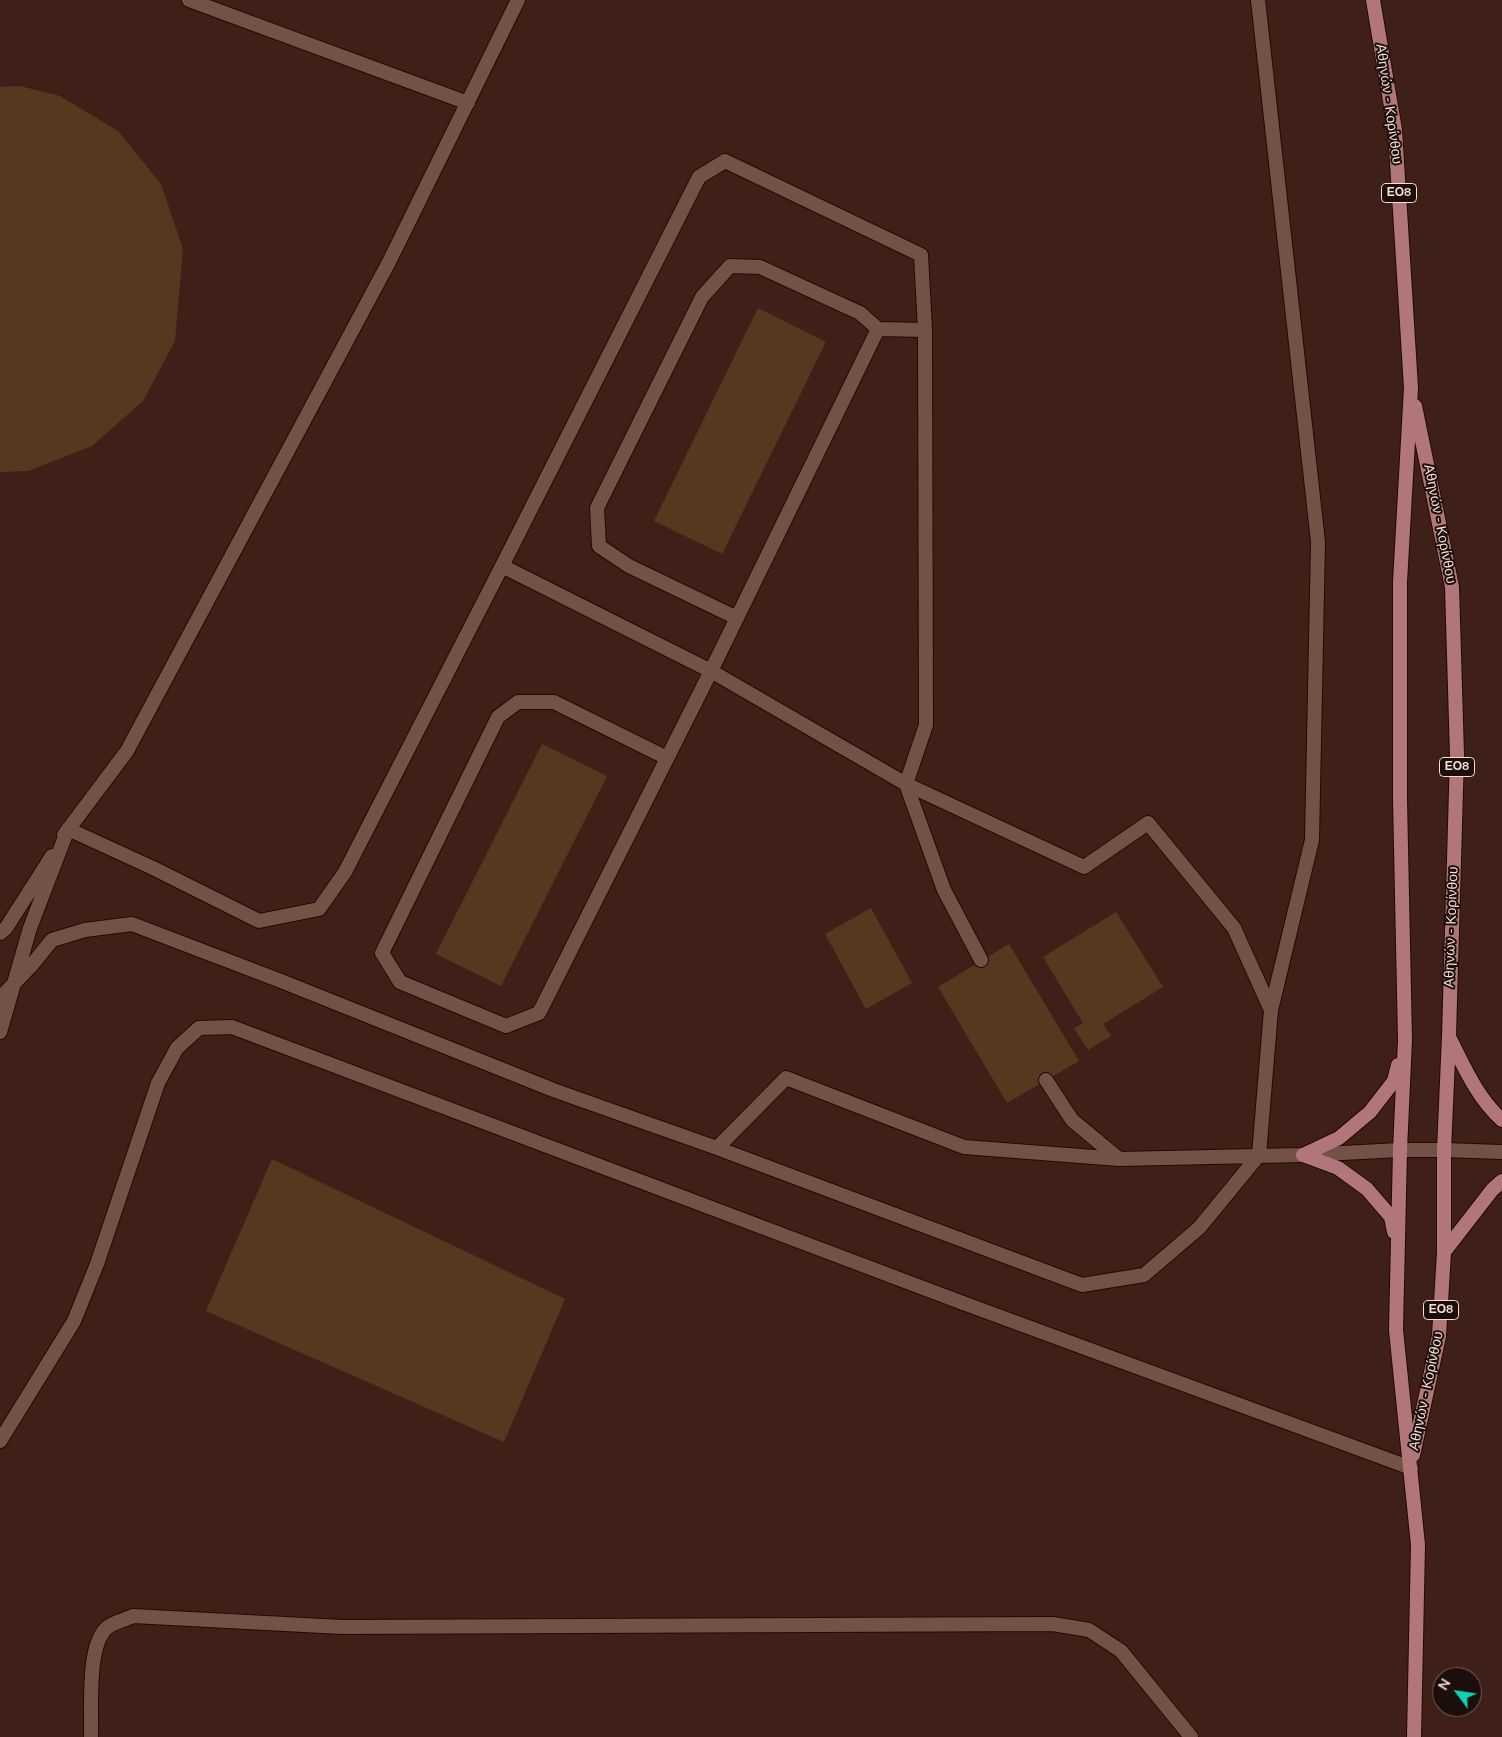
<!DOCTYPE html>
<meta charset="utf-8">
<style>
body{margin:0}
#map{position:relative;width:1502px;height:1737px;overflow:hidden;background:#3f2018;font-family:"Nunito Sans",sans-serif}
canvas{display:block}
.north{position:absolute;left:1432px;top:1667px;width:50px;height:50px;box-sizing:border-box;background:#1c0e0b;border:1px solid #72615d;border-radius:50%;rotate:301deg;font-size:14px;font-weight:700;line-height:20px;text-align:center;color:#f3ded8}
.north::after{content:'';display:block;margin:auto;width:18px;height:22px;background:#0cd5b5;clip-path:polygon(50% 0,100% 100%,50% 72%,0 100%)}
</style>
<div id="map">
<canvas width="1502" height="1737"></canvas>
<div class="north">N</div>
</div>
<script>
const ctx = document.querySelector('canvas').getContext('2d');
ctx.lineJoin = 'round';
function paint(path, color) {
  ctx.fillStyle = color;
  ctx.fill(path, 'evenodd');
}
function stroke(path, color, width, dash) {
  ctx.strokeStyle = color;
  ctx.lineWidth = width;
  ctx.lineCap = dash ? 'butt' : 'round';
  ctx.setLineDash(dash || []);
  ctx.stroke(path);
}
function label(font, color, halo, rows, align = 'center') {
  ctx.font = font + ' "Nunito Sans",sans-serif';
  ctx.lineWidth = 4;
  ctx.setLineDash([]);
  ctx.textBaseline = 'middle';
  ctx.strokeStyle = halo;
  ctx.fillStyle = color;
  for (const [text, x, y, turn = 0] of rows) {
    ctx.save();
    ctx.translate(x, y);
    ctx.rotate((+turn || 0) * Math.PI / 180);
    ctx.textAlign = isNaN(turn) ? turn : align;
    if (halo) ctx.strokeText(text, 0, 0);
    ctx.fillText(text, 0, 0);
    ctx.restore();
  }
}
paint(new Path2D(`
 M20,86l40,10 58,35 43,53 22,65 -8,92 -32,60 -51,45 -64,25 -28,1v-385z
 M758,308l68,34 -104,212 -68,-33z
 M542,744l65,32 -106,210 -65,-32z
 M871,908l41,75 -46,26 -41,-75z
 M1116,912l47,75 -60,37 8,12 -23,14 -14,-22 9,-5 -40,-66z
 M1009,944l70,117 -72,42 -69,-116z
 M272,1159l293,140 -61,143 -298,-131z`), '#54391e');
const service = new Path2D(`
 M189,0l279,103
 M502,566l209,105 195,113 178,83 64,-44 86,105 37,82
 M737,618l-108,-52 -30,-20 -2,-38 105,-211 28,-31 30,1 100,46 18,16
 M667,758l-113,-56h-36l-20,15 -116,236 18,29 106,44 33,-13 172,-342 167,-342 47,1
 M64,835l63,-84 262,-489 129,-262
 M0,933l6,-5 46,-72
 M0,998l31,-32 21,-26 33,-10 47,-6 149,57 275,110 161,57 365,137 62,-10 55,-47 60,-73 12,-145 41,-170 6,-298 -60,-542
 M0,1032l30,-104 38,-99 85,39 106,53 60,-12 26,-37 157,-306 197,-389 26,-16 196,94 4,75 1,395 -20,59 38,106 37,70
 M1046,1080l26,40 47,39
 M717,1148l69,-70 178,69 155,12 184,-4 97,-5h44l58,2
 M0,1441l74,-120 23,-57 61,-181 19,-35 22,-20 33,-1 731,276
 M91,1737c1,-25 -5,-94 17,-110 6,-5 17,-7 25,-11l209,11 711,-3 36,6 32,21 70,86`);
const minor = new Path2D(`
 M963,1303l448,165`);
const primary = new Path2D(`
 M1373,0l22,130 16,258 -11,194v217l5,241 -5,110 -4,180 22,215 -4,192
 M1449,1037c15,29 28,61 53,83
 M1303,1155l36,-17 31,-26 24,-31 4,-16
 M1303,1155l35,13 29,21 24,28 3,15
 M1444,1252l48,-62 10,-9
 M1413,1455l26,-119 5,-84v-102l5,-114 8,-281 -5,-168 -37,-181`);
stroke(service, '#240903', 16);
stroke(minor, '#240903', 16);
stroke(primary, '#240903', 16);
stroke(service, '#745147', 14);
stroke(minor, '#745147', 14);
stroke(primary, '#b17679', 14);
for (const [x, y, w] of [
 [1399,193,35],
 [1457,767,35],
 [1441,1310,35]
]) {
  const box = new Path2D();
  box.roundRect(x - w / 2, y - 9.5, w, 19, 4);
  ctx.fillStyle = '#1c0e0b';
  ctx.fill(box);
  stroke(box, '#f3ded8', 1);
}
label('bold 12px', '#f3ded8', null, [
 ["ΕΟ8",1399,193],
 ["ΕΟ8",1457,767],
 ["ΕΟ8",1441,1310]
]);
label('14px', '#f3ded8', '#1c0e0b', [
 ["Αθηνών - Κορίνθου",1388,104,82],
 ["Αθηνών - Κορίνθου",1439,524,79],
 ["Αθηνών - Κορίνθου",1452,927,-88],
 ["Αθηνών - Κορίνθου",1427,1391,-78]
]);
</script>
